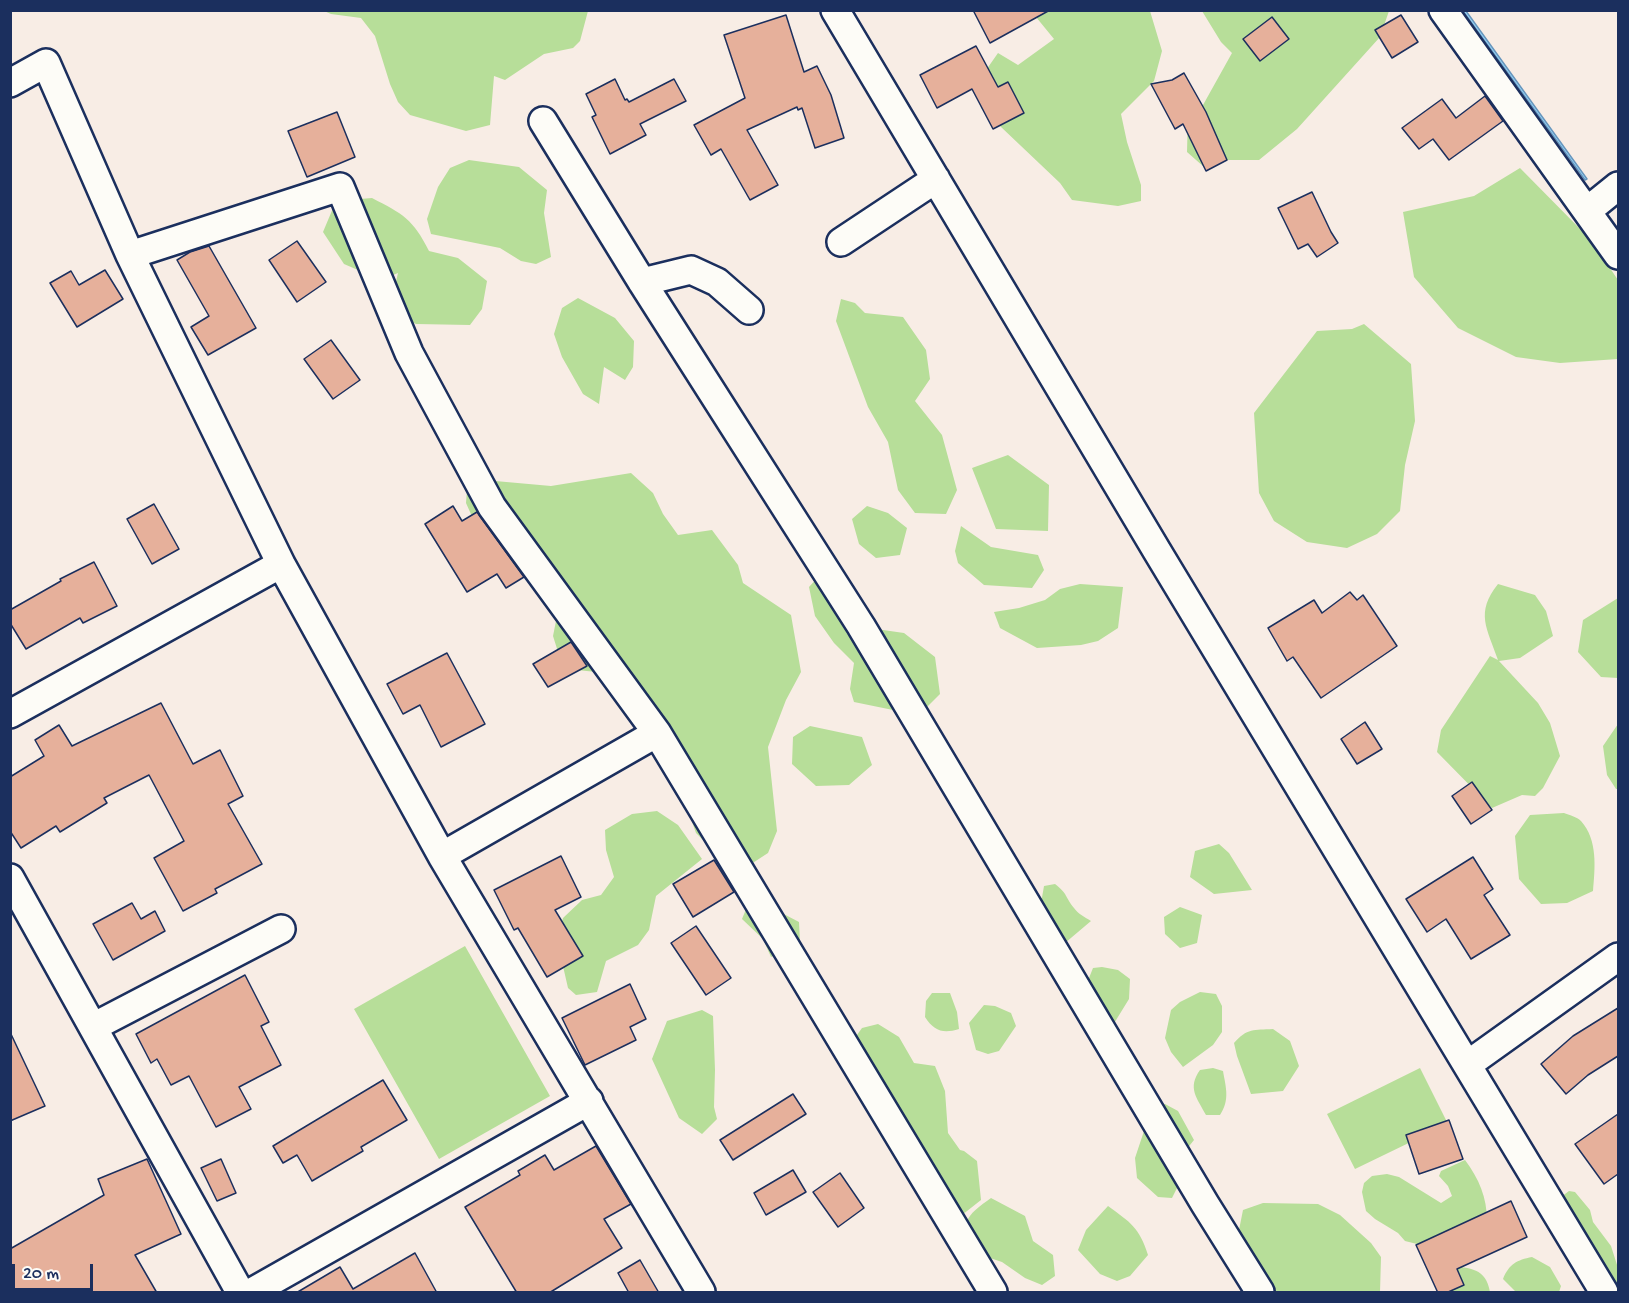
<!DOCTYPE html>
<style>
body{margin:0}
#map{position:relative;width:1629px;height:1303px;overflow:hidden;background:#f8ede5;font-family:"Gochi Hand",sans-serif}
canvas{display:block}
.frame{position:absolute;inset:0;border:12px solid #1b2f5e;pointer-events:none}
.scale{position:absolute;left:12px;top:1264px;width:81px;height:27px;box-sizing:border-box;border:3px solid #1b2f5e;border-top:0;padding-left:8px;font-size:18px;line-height:21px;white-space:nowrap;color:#1b2f5e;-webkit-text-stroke:4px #fdfcf7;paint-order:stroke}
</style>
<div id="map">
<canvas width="1629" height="1303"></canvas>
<div class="frame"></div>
<div class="scale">20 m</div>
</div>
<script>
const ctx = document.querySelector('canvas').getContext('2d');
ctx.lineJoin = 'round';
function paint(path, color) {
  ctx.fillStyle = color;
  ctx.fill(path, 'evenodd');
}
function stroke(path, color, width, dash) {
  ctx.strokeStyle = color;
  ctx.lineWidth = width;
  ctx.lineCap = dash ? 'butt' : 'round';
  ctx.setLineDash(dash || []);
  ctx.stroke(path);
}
paint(new Path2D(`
 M324,11h264l-8,30 -7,7 -29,6 -39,26 -11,-4 -4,49 -24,6 -56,-16 -12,-13 -8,-18 -15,-48 -14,-18 -30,-4z
 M1002,11h148l12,40 -8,30 -33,33 6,28 14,43v16l-23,5 -46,-6 -12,-17 -79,-75 -4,-25 21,-30 20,12 36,-26 -18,-22z
 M1202,11h187l-9,26 -83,92 -38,31h-32l-23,7 -17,-15 1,-38 15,-9 29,-52 -11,-11z
 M469,160l50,7 28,23 -3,23 7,44 -15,7 -15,-3 -21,-13 -69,-14 -4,-15 11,-32 12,-19z
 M1520,168l71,72 27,40v79l-58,4 -44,-6 -58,-29 -44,-51 -11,-65 71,-16z
 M372,198c31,16 41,21 57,53l29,7 29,23 -5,28 -12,16 -54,-1 -27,-13 9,-38 -17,7 -37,-16 -21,-32 13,-31z
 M578,298l37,20 19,23 -1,26 -8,13 -21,-13 -5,37 -16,-10 -21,-37 -8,-23 8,-26z
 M841,299l14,4 10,10 38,4 23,33 4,29 -15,22 27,34 15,55 -11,24 -31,-1 -17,-23 -10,-48 -20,-35 -32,-86z
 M1364,324l47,40 4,57 -10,44 -5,46 -23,23 -30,14 -40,-6 -33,-21 -15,-28 -5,-80 63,-82 35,-2z
 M1008,455l41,30 -1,46 -52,-2 -24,-61z
 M631,473l22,20 10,21 15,21 34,-5 26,35 5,18 48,32 10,57 -15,28 -18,47 9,84 -9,22 -23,15 -27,-13 -22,-22 -6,-17 2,-34 -76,-108 -39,-4 -18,-15 -6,-19 8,-40 -54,-39 -29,-27 -12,-27 1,-13 17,-10 67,6z
 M867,506l21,7 19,15 -7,27 -24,3 -17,-14 -7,-25z
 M961,526l30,21 47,8 6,15 -12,18 -48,-3 -26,-22 -3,-12z
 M838,567l16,19 8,39 14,4 28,4 31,24 5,37 -17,17 -30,-1 -39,-8 -4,-13 4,-26 -20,-20 -19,-27 -6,-29 11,-12z
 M1080,584l43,3 -5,41 -20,13 -17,4 -44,3 -37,-20 -6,-16 25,-4 26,-8 15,-11z
 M1498,584l37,11 11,16 7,25 -33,22 -21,3 39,42 12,20 10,33 -17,32 -8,8 -13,-1 -30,13 -55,-56 4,-22 49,-74 8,4c-11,-32 -23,-47 0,-76z
 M1618,598v80l-17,-1 -23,-25 5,-32z
 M1618,724v65h-2l-9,-14 -4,-29z
 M810,726l52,11 10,28 -23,20 -33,1 -24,-22 1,-27z
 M657,811l21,14 24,34 -46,37 -7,34 -11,15 -32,16 -9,31 -21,3 -8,-7 -11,-48 6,-22 19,-18 19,-5 13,-18 -8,-27 -1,-20 27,-16z
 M1564,813c5,2 13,4 17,8 17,19 14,47 12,70l-26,12 -26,1 -22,-25 -4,-43 15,-21z
 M1219,844l10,9 23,37 -38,4 -24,-17 5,-26z
 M1055,884c13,10 10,13 19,24 4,6 11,9 17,13l-26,22 -25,-34 4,-23z
 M751,897l48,25 1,21 -29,14 -8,-18 -21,-20z
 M1180,907l22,8 -5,28 -17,5 -15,-14 -1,-17z
 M465,946l85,150 -111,63 -85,-150z
 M1102,967l16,3 12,9 -1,20 -16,26 -28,-37 8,-20z
 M1200,992l16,2 6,12v26l-9,13 -30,22 -12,-15 -6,-14 6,-28 9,-8z
 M932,993h18l7,19 2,17c-16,5 -25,2 -34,-12l1,-16z
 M984,1005l11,1 16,7 5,13 -17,25 -11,3 -12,-4 -7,-27z
 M702,1010l11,6 2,54 -1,37 3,12 -15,15 -23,-16 -27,-59 15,-38z
 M878,1024l21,13 15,26 21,3 10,25 3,42 12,17 4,1 13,10 4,39 -19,15 -32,-4 -7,-8 -11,-64 -13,-30 -20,-9 -21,-6 -6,-8 2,-47 8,-11z
 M1273,1029l17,12 9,25 -16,25 -32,3 -14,-38 -3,-13c13,-15 20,-13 39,-14z
 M1213,1068l10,3c3,17 7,29 -3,44h-14c-9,-17 -19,-27 -6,-45z
 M1420,1068l28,56 -93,45 -28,-55z
 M1165,1104l13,7 16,29 -12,15v23l-10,20 -14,-1 -21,-19 -2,-20 12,-36 7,-14z
 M1465,1160c14,19 22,37 22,61l-62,25 -20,-5 -7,-8 -23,-14 -9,-8 -4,-19 2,-9 8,-7 15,-2 12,3 42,26 11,-7 -4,-10 -9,-10 2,-5z
 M1569,1191l6,1 15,18 3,12 18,24 7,22v24h-25c-3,-6 -7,-14 -11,-20 -16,-22 -39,-36 -33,-66z
 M991,1198l34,18 8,25 20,14 2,21 -13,9 -17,-7 -23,-16 -27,-9 -10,-28c5,-13 15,-19 26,-27z
 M1263,1203l55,1 22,11 31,28 10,14 -1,35h-135l-6,-62 4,-20z
 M1108,1206c23,17 31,21 40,49l-18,21 -13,5 -17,-7 -22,-24 8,-20z
 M1532,1257l18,10 11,19 -2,6h-43l-13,-13c6,-15 14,-19 29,-22z
 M1450,1266c20,2 36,2 40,26h-53v-4z`), '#b7de99');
const water = new Path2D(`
 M1463,11h3l121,168 -2,1z`);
paint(water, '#9cdafd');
stroke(water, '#6896bd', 1.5);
const building = new Path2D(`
 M973,10h77l-60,33z
 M786,15l18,57 13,-6 14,29 13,43 -29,10 -13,-40 -4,2 -1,-3 -50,23 31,55 -28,15 -29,-51 -10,6 -17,-30 51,-27 -21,-63z
 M1401,15l17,27 -26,16 -17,-28z
 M1272,17l17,22 -29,22 -17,-22z
 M976,46l22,41 10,-5 16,31 -31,16 -21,-40 -35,19 -17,-33z
 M1184,73l22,39 21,48 -21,11 -23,-47 -8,5 -24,-45 21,-4z
 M615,79l10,21 2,-1 2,3 45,-23 12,22 -46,23 6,11 -36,19 -18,-37 4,-2 -10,-21z
 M1485,96l18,25 -54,39 -16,-21 -14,10 -17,-21 40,-29 14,19z
 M337,112l18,45 -48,20 -19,-46z
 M1312,192l19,40 7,11 -21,14 -9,-13 -10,5 -20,-41z
 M297,241l29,41 -29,20 -28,-42z
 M209,246l47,82 -48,27 -17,-28 18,-11 -32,-56 13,-8z
 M105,270l18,29 -46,28 -27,-44 21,-12 8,14z
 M331,340l29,40 -27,19 -29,-40z
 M154,504l25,45 -27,15 -25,-45z
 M453,506l9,15 15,-9 47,65 -18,11 -9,-14 -30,18 -42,-68z
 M94,562l23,44 -34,17 -3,-5 -54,31 -16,-26v-13l51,-29 -1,-2z
 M1350,592l7,8 6,-5 34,51 -76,52 -28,-41 -6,4 -19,-33 46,-28 8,13z
 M571,642l16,24 -39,21 -15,-23z
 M447,653l38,71 -44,23 -21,-42 -17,9 -16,-30z
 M161,703l32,61 27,-14 23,46 -15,8 34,60 -47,25 2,4 -34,18 -29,-53 30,-17 -35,-66 -45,23 3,5 -47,29 -4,-6 -35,22 -11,-17v-54l34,-21 -9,-16 24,-15 13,21z
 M1365,722l17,27 -25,15 -16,-25z
 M1472,782l20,28 -21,14 -19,-28z
 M561,856l20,41 -26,13 28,46 -36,21 -29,-49 -4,2 -20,-40z
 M1473,857l20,32 -9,6 26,40 -39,24 -25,-40 -19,13 -21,-33z
 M714,860l20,32 -41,25 -20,-33z
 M132,903l9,16 14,-8 10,20 -52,29 -20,-36z
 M696,926l35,52 -25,17 -35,-52z
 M245,975l24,47 -8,4 20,39 -42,22 12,22 -35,18 -27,-51 -18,9 -14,-26 -6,4 -15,-29z
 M630,984l16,35 -16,8 6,13 -51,25 -23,-47z
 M1618,1008v48l-30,19 -22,19 -25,-30 32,-28z
 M10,1032l35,74 -35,15z
 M383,1080l24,40 -46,27 2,4 -51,30 -15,-26 -14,8 -10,-17z
 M793,1094l13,20 -73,46 -13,-20z
 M1618,1114v60l-14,10 -29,-40z
 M1449,1120l14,39 -44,15 -13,-39z
 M596,1146l35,58 -27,15 18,29 -73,45h-32l-52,-86 55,-32 -2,-4 27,-16 9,15z
 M147,1159l34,75 -46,21 22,38h-147v-44l94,-54 -6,-16z
 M221,1159l15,34 -19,8 -16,-33z
 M793,1170l13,22 -40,23 -12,-22z
 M840,1173l24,35 -26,19 -25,-35z
 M1511,1201l16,36 -70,32 7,16 -18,8h-8l-22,-48z
 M415,1253l22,40h-141l44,-26 13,22z
 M640,1260l19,33h-30l-11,-20z`);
paint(building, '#e6b09b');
stroke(building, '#1b2f5e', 1.5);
const minor = new Path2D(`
 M835,10l322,541 447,741
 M1443,10l175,245
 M10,83l36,-20 84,192 151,309 161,292 259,436
 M543,121l99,161 219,344 344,578 55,88
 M1587,211l31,-25
 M841,242l95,-63
 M130,255l210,-68 69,166 83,154 165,226 336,559
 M642,282l49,-12 26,12 32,28
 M10,714l271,-150
 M442,856l215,-123
 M10,878l230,414
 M93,1027l188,-98
 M1467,1065l151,-108
 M252,1292l337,-191`);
stroke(minor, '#1b2f5e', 32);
stroke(minor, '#fdfcf7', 27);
</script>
